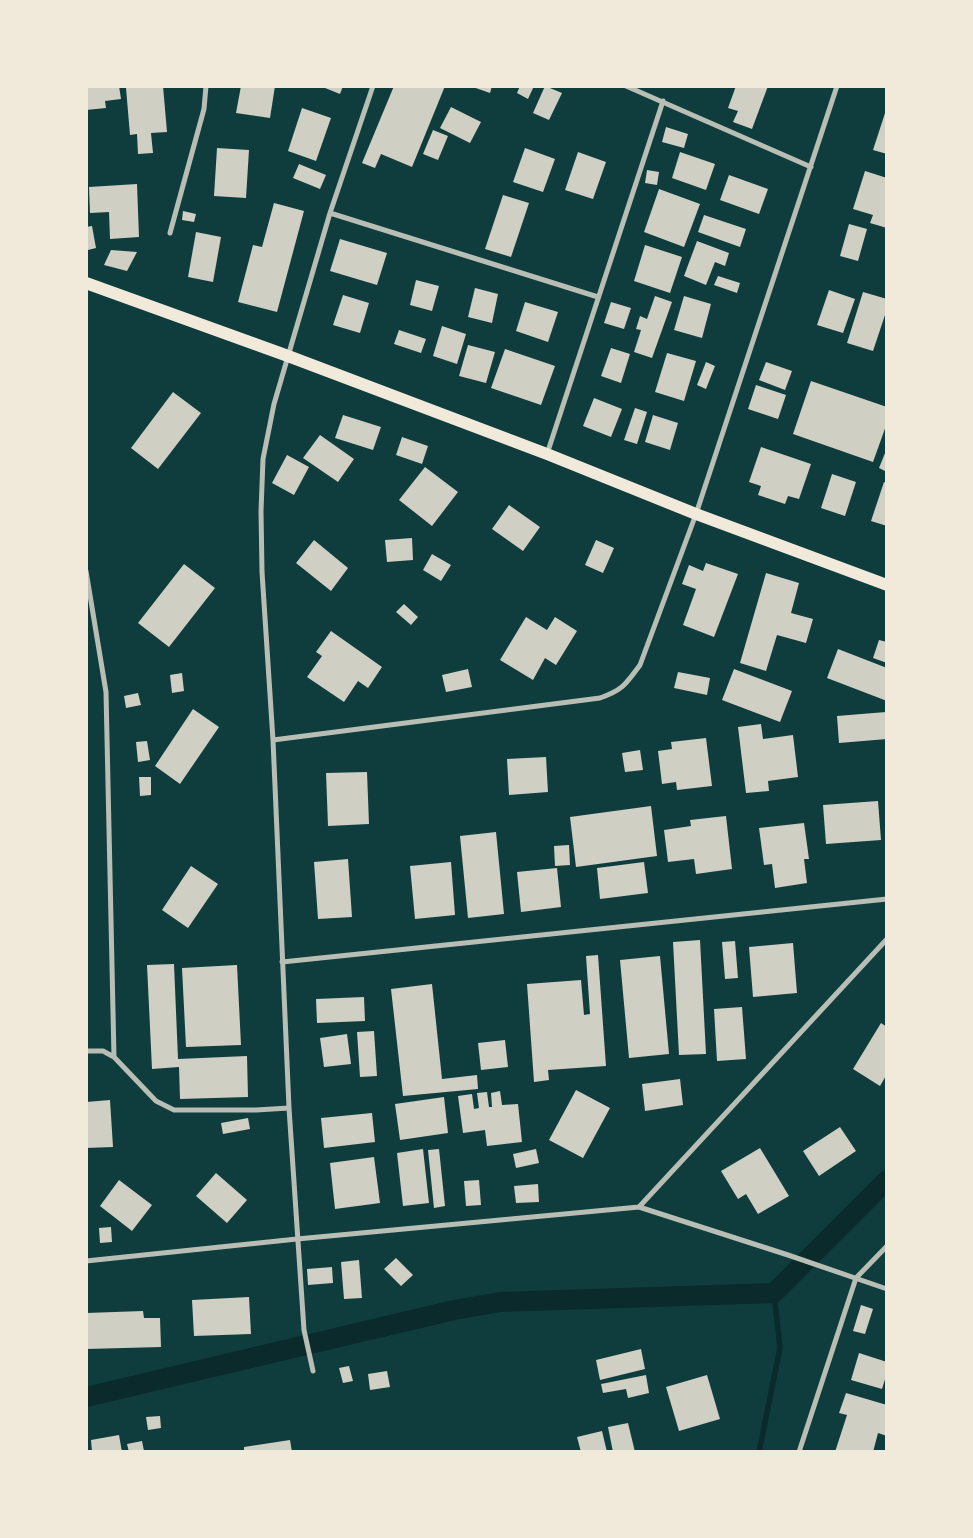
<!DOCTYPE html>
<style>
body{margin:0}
#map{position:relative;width:973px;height:1538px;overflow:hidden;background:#0f3d3e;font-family:Helvetica,sans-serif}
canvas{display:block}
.frame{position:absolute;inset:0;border:88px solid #f1e9da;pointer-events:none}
</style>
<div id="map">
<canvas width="973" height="1538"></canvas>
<div class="frame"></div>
</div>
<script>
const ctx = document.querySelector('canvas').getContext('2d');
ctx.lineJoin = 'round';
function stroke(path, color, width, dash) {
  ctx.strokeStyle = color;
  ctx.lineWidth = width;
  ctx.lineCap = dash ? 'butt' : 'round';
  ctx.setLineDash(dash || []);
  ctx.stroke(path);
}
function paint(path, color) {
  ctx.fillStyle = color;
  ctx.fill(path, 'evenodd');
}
stroke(new Path2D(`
 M759,1452l21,-104 -6,-55`), '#0a2a2b', 5.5);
stroke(new Path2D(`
 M86,1397l368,-87 46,-8 274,-9 113,-113`), '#0a2a2b', 20);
paint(new Path2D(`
 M86,86h33l2,13 -16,2 1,7 -20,2z
 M152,86h11l4,46 -16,1 2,20 -15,1 -1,-20 -7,1 -4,-47z
 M241,86h34l-5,32 -34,-5z
 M320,86h23l-3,8z
 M394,86h51l-33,81 -31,-13 -6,14 -13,-5z
 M470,86h22l-2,7z
 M520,86h14l-6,13 -11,-6z
 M545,86l17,7 -13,27 -16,-7z
 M736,86h32l-16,43 -19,-7 5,-11 -10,-3z
 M451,107l30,15 -11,21 -30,-15z
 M302,108l29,10 -15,43 -28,-10z
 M886,110l1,1v43l-14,-4z
 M666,127l22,7 -4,14 -22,-6z
 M433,130l15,6 -10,24 -15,-6z
 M217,148l32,2 -3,48 -32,-2z
 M525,148l30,11 -12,33 -30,-10z
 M578,152l28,10 -13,37 -28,-9z
 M680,152l35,12 -9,26 -34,-12z
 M299,164l27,11 -6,14 -27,-11z
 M647,170l12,2 -2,13 -12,-2z
 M865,171l22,7v50l-17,-5 3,-8 -20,-6z
 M729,175l39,14 -9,25 -39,-14z
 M137,184l2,53 -29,2 -1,-27 -19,1 -1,-26z
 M659,189l41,15 -16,43 -40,-15z
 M503,195l26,8 -18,54 -26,-8z
 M274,203l30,8 -27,101 -39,-10 15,-57 9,2z
 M183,211l13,3 -2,8 -12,-2z
 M704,215l42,14 -6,18 -42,-15z
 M849,224l18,5 -9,32 -18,-5z
 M92,226l4,22 -8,2 -2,-23z
 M196,232l25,5 -8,45 -25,-5z
 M340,239l47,14 -10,32 -47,-14z
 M697,241l32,12 -4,13 -10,-4 -9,23 -22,-9z
 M645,245l37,12 -12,36 -36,-12z
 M111,250l26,2 -10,19 -23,-6z
 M718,276l22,7 -3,10 -23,-8z
 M416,280l23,6 -7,25 -22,-6z
 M475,288l23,6 -6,29 -24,-6z
 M829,290l26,9 -12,34 -26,-8z
 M863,292l24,7v10l-14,42 -26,-8z
 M343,295l26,8 -9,30 -27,-8z
 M655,296l17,6 -20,56 -18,-6 7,-22 -5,-1 4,-13 7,3z
 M684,296l27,8 -9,34 -28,-8z
 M525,302l33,10 -10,30 -32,-11z
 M611,302l20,6 -7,21 -20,-6z
 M442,326l24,8 -9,30 -24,-8z
 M399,330l27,9 -5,14 -27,-9z
 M468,345l27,7 -9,31 -27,-7z
 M611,348l19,6 -9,29 -20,-7z
 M505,349l50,17 -14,39 -50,-17z
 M667,353l29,8 -12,40 -29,-9z
 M706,362l9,4 -9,23 -9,-4z
 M766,362l26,9 -7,19 -26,-10z
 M811,381l76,26v16l-14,39 -80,-28z
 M756,385l30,10 -8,24 -30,-10z
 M173,392l28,21 -43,56 -27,-21z
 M594,398l28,11 -11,28 -28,-11z
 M635,408l12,4 -10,32 -13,-4z
 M343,415l38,12 -8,23 -38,-12z
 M653,415l25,8 -8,27 -25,-8z
 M320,435l34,24 -16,23 -35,-24z
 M402,437l26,9 -6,18 -26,-9z
 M761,447l50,17 -12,35 -11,-3 -3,8 -27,-9 3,-9 -12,-4z
 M887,448v24l-8,-4z
 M287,455l22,12 -15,28 -22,-12z
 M425,467l33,25 -26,34 -33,-26z
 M832,474l24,8 -11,34 -24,-8z
 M884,482l3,1v43l-16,-5z
 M509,505l31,22 -17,24 -31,-22z
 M412,538l1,22 -26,2 -2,-22z
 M314,540l34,28 -17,23 -35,-28z
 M596,540l18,8 -11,25 -18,-8z
 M432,554l19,11 -10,16 -18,-11z
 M706,563l32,11 -24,63 -31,-12 13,-36 -14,-5 7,-19 14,6z
 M184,564l31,24 -46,59 -31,-24z
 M766,573l33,10 -8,30 22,6 -7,24 -29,-8 -11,36 -26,-8z
 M404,604l14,13 -7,8 -15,-13z
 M526,617l21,13 8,-13 22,14 -21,34 -11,-7 -12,22 -33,-20z
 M331,631l51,36 -14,21 -10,-7 -14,21 -37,-25 15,-21 -6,-4z
 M879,640l8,2v21l-14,-5z
 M838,649l49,19v33l-60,-23z
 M468,669l4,18 -26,5 -4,-17z
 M734,669l58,22 -12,31 -58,-22z
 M678,672l32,6 -3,17 -33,-7z
 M182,673l2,18 -12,2 -2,-18z
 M138,693l3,12 -15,3 -2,-12z
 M193,709l26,18 -39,57 -25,-18z
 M886,712l1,27 -48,4 -2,-27z
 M761,724l2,15 30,-4 5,42 -30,4 1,10 -23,2 -8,-66z
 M706,738l6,48 -35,4 -1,-8 -14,2 -4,-33 14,-2 -1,-7z
 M147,741l3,19 -12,2 -2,-20z
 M640,750l3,20 -18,2 -3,-19z
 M546,757l2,35 -39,3 -2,-36z
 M367,772l2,52 -41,2 -2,-53z
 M139,777h12v18l-11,1z
 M878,801l3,39 -55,4 -3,-39z
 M651,806l6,50 -81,11 -6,-50z
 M726,816l6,53 -36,5 -2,-15 -26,3 -4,-32 27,-4 -1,-6z
 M804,823l5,36h-5l3,24 -32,5 -3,-24 -8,1 -5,-37z
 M496,832l8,82 -36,4 -8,-82z
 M569,845l1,20 -15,1 -1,-20z
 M348,859l4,58 -34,2 -4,-57z
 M451,862l4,53 -40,4 -5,-53z
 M644,862l4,31 -48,6 -3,-31z
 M191,866l27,18 -30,44 -26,-18z
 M557,868l4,39 -40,5 -4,-40z
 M700,940l6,114 -27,1 -6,-113z
 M735,941l3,37 -13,1 -3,-37z
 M793,943l4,50 -44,4 -4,-50z
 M598,955l8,111 -58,4 1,10 -15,2 -7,-98 54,-4 3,35 6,-1 -4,-58z
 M660,956l9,98 -40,4 -9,-98z
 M174,964l4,95 69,-3 1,41 -68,2 -1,-32 -27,2 -5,-104z
 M237,965l4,80 -55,2 -4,-79z
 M432,984l10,95 35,-4 1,14 -75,7 -12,-107z
 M364,997l1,24 -48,2 -1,-24z
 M742,1007l4,52 -29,2 -3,-52z
 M881,1023l6,4v47l-7,12 -27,-17z
 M374,1031l3,45 -17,1 -3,-45z
 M347,1034l4,30 -27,3 -4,-29z
 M505,1040l3,27 -27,3 -3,-27z
 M680,1079l3,26 -38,6 -3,-27z
 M576,1090l34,18 -27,50 -34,-18z
 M500,1091l2,14 16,-1 4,38 -35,4 -2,-16 -22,3 -5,-37 14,-2 2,15 5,-1 -2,-15 10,-1 2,15h3l-1,-14z
 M444,1097l4,36 -48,7 -5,-36z
 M110,1100l3,47 -27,1v-46z
 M372,1113l3,29 -51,6 -3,-30z
 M248,1118l2,11 -27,5 -2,-11z
 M840,1127l16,24 -37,25 -16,-25z
 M760,1148l29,48 -31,18 -12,-20 -8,5 -17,-28z
 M423,1149l6,54 -26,3 -6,-53z
 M439,1149l6,57 -11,2 -6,-58z
 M536,1149l3,14 -23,5 -3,-14z
 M374,1157l6,46 -45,6 -5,-46z
 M216,1173l31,27 -20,23 -31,-27z
 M119,1180l33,25 -20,26 -32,-25z
 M479,1180l2,25 -15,1 -2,-25z
 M538,1184l1,18 -23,1 -2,-17z
 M111,1227l1,15 -12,1 -1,-15z
 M396,1258l17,17 -12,11 -17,-17z
 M359,1260l3,38 -18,1 -3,-37z
 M332,1267l1,16 -25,2 -1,-16z
 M249,1297l2,37 -57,2 -2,-36z
 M861,1305l12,4 -8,25 -12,-3z
 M143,1311l1,7h16l1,29 -75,2v-36z
 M641,1349l4,20 -45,11 -4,-20z
 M859,1353l28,9v11l-5,16 -31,-9z
 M349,1366l4,15 -10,2 -4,-15z
 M387,1371l3,16 -20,3 -2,-16z
 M646,1375l3,18 -21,5 -2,-9 -23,4 -2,-9z
 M707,1375l13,44 -41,12 -13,-44z
 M846,1393l41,12v31l-9,-3 -5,19h-38l12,-37 -8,-2z
 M160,1416l1,12 -13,2 -2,-13z
 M628,1423l7,29h-22l-5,-25z
 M602,1431l5,21h-26l-4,-15z
 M119,1435l3,17h-30l-1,-12z
 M290,1440l2,12h-48v-5z
 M142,1441l2,10 -15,1 -2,-8z`), '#cfcfc3');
stroke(new Path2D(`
 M626,86l185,81
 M330,213l268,84
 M170,233l34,-124 2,-23
 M547,454l116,-353
 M86,571l20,121 8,365
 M273,740l327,-42c23,-8 26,-14 40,-33l56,-151 141,-428
 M282,962l605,-63
 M86,1051h17l11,6 42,44 18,9h82l33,-2
 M639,1207l248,-268
 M86,1261l211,-22 342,-32 149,48 99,34
 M313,1371l-9,-41 -15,-222 -16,-368 -11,-168 -1,-61 2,-52 11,-55 56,-191 43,-127
 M799,1452l57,-174 31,-32`), '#b8beb3', 5);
stroke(new Path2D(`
 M86,283l202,73 259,98 149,60 191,71`), '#f1e9da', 12);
</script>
